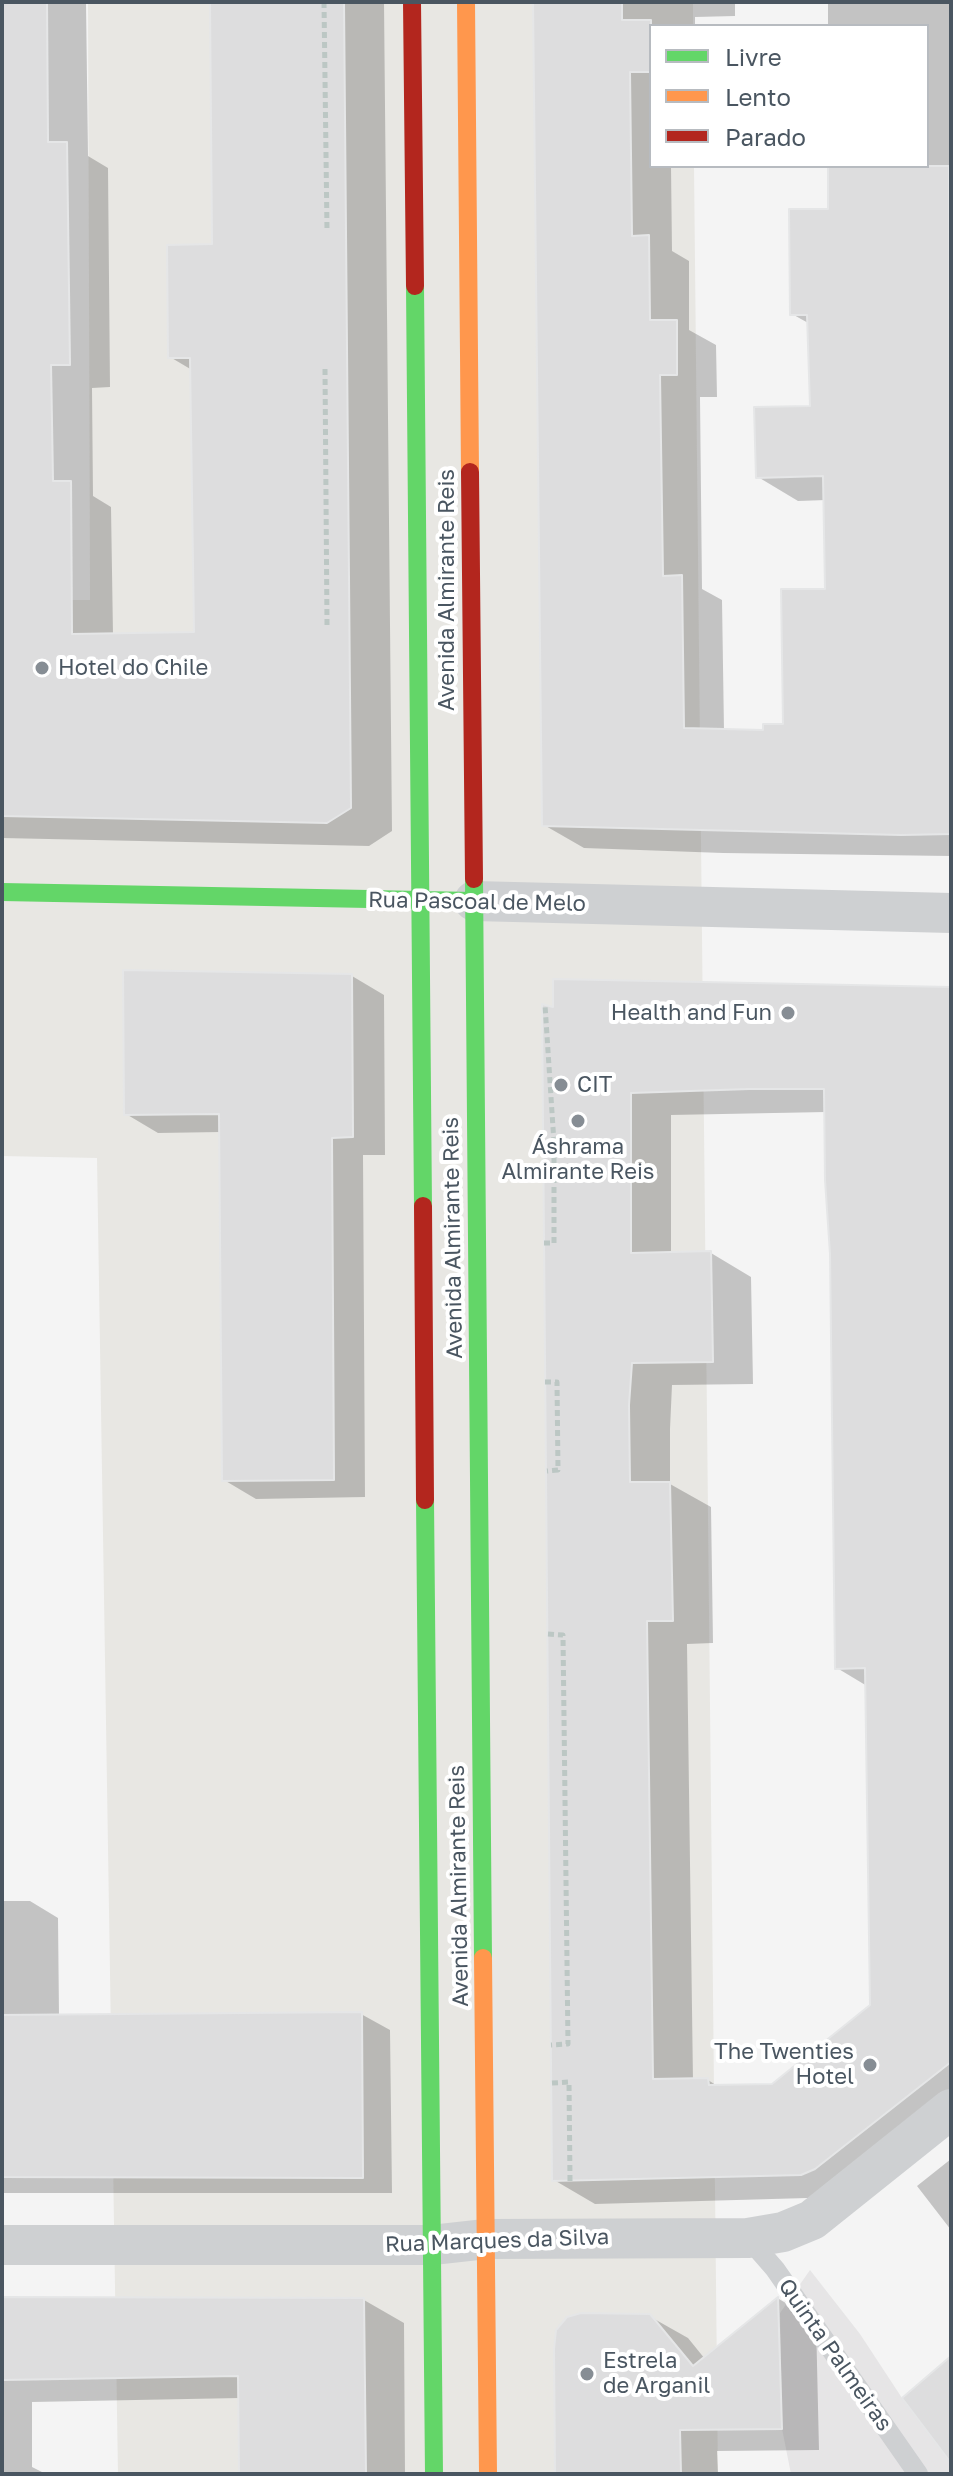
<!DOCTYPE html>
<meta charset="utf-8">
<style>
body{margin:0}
#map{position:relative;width:953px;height:2476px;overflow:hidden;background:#f4f4f4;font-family:"Golos Text",sans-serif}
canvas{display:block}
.frame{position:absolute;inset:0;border:4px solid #4a5661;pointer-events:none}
.legend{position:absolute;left:649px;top:24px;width:280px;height:144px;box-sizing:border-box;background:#fff;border:2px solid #b7bbc0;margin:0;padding:10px 14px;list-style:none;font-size:24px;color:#4a5661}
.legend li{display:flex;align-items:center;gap:16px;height:40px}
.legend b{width:40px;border:2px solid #b7bbc0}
</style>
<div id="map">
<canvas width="953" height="2476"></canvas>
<div class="frame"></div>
<ul class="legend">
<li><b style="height:10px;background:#63d668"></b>Livre</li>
<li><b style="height:10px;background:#ff974d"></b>Lento</li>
<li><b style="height:10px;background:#b3261e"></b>Parado</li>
</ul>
</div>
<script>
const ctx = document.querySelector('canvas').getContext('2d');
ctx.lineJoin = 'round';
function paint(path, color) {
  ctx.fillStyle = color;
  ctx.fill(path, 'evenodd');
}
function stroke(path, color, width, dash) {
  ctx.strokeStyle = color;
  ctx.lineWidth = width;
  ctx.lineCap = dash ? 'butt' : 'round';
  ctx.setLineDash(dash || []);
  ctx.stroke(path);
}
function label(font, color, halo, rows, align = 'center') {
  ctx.font = font + ' "Golos Text",sans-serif';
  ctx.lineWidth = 8;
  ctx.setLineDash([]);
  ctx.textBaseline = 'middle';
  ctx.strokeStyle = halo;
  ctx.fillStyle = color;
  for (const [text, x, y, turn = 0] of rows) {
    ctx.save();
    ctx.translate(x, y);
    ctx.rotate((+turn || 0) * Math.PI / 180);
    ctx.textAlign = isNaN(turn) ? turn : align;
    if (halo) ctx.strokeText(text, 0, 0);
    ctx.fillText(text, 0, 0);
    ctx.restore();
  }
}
paint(new Path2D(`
 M88,2h605v24h-42v140h43l24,2308h-600l-21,-1316 -95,-2v-556h88z`), '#e8e7e3');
paint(new Path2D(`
 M810,2270l50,64 42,64 49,65v11h-160l-9,-45 -2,-116z`), '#e6e5e6');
paint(new Path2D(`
 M2,2h84l2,154 20,12 2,219 -18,1 1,108 18,11 2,128 83,-1 -4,-264 -22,-13 44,-111 -2,-244h172l8,829 -23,15 -367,-8z
 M536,2h199v14l-40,1v9h-44v140h20l1,85 17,10v69l27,15 1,52h-17l2,192 20,11 2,131 41,1 20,-6 42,-135 -1,-91 -28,1 -40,-24 54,-69 -2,-84 -18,-10 38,-103v-45h97v-140h-99v-24h123v854l-228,-3 -139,-5 -40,-23z
 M352,976l32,19 1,160h-22l2,342 -109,2 -32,-19 -3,-348 -63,1 -32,-19z
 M951,996v1121l-108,80 -248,7 -41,-24 1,-1171zM826,1112l6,142 5,414 30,18 5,320 -99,80 -54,1 -11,-7 -15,1 -6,-437 26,-1 -2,-136 -41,-23v-55l2,-44 81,-1 -2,-107 -40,-24 -40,1v-139z
 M2,1901h28l28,17 1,98 302,-2 29,16 2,163h-390z
 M951,2159v71l-34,-44z
 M2,2299l362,1 40,23 1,151h-164l-1,-76 -208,4v65l14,7h-44z
 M779,2299l37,22 3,129 -102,1 1,23h-160l91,-158 39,22 17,21z`), '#0003');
const building = new Path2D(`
 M2,2h45l1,140h19l3,223h-19l2,116h18l1,153 122,-2 -4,-274h-22l-1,-113 45,-1 -2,-242h134l7,806 -24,15 -325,-7z
 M533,2h89v18h29v52h-21l2,164 17,-1 1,85h27v55h-17l3,201 19,-1 2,153 79,2v-6h20l-2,-135h44l-2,-113 -67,2 -2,-71 56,-1 -3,-91h-17l-1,-106h39v-43h121l2,668 -50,1 -359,-9z
 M123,970l229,4 1,163 -21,1 2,342 -112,1 -3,-367 -95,1z
 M553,979l398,8v1075l-136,107 -14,6 -249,6 -10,-1177 11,3zM749,1089h75l1,91 5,74 5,415 30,-1 5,337 -98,79 -63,1 -1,-7 -55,1 -6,-458h26l-3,-139h-40l-1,-77 3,-42 81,-1 -2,-111 -80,2v-160z
 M362,2012l1,166 -361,-1v-162z
 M2,2297l362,1 2,176h-127l-1,-98 -236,4z
 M778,2297l4,132 -102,1 1,44h-126l-1,-125 2,-19 11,-13 14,-4 69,1 43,52z
 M951,2356v107l-49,-65z`);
paint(building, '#ddddde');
stroke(building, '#e5e6e7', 2);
stroke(new Path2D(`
 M324,2l3,228
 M325,369l2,256
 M544,1243h10v-100l-9,-138
 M545,1382h12l1,88 -11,1
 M548,1634l15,1 5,409 -17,1
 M552,2083l17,-1 1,99`), '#bcc7c4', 5, [6, 4]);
stroke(new Path2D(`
 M748,2238l27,31 143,205`), '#ced0d2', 20);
stroke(new Path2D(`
 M474,901l477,12
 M2,2245h430l54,-6 262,-1 35,-6 29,-12 139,-111`), '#ced0d2', 40);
stroke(new Path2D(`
 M415,286l8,920
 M474,879l9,1079
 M2,892l472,9
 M425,1500l9,974`), '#63d668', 18);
stroke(new Path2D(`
 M466,2l4,470
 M483,1958l5,516`), '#ff974d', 18);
stroke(new Path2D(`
 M412,2l3,284
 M470,472l4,407
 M423,1206l2,294`), '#b3261e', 18);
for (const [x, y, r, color] of [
 [42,668,8,"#868d94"],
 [788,1013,8,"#868d94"],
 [561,1085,8,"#868d94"],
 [578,1121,8,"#868d94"],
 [870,2065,8,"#868d94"],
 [587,2374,8,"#868d94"]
]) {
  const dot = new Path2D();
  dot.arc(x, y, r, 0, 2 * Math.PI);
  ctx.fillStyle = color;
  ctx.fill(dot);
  stroke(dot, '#fff', 3);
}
label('22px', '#4a5661', '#fff', [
 ["Avenida Almirante Reis",447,590,-90],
 ["Rua Pascoal de Melo",477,902,1],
 ["Avenida Almirante Reis",453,1238,-91],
 ["Avenida Almirante Reis",459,1886,-91],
 ["Rua Marques da Silva",497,2241,-2],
 ["Quinta Palmeiras",835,2355,55]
]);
label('22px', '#4a5661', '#fff', [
 ["Hotel do Chile",58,668],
 ["Health and Fun",772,1013,"right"],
 ["CIT",577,1085],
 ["Áshrama",578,1147,"center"],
 ["Almirante Reis",578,1172,"center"],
 ["The Twenties",854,2052,"right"],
 ["Hotel",854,2077,"right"],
 ["Estrela",603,2361],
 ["de Arganil",603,2386]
], 'left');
</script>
